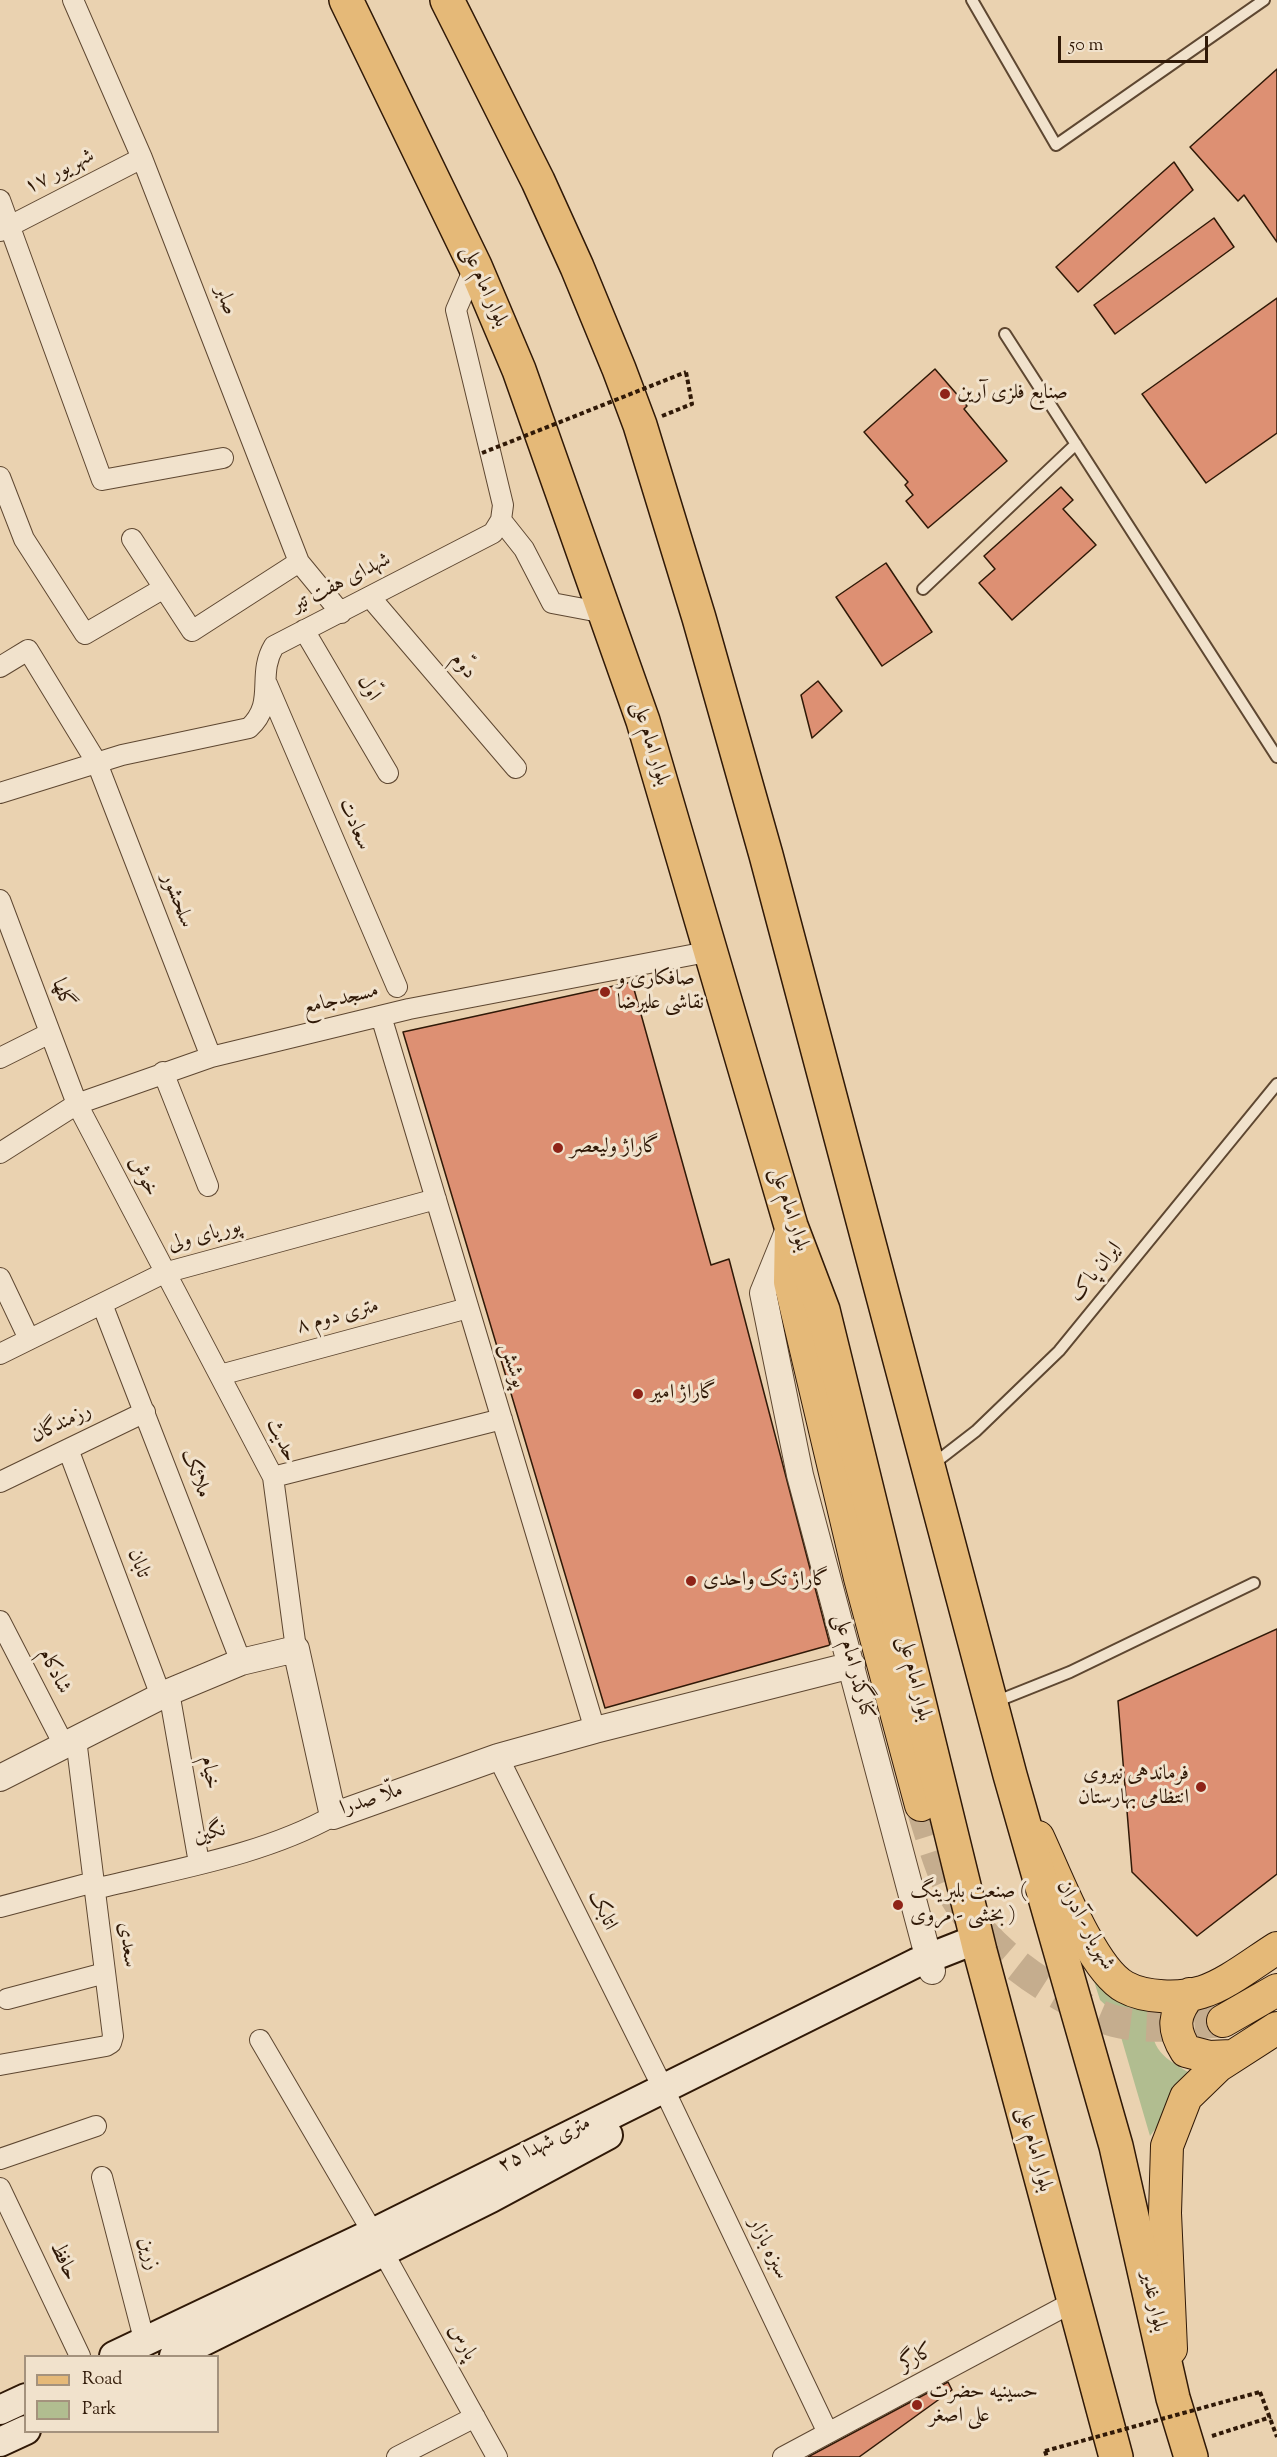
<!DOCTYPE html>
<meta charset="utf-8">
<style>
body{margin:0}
#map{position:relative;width:1277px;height:2457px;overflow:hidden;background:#ead2b0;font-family:"Sorts Mill Goudy",serif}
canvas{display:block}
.legend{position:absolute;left:24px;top:2355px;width:195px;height:78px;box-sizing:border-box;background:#f1e2cc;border:2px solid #a4927d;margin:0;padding:8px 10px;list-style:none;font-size:18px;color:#301907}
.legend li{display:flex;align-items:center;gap:12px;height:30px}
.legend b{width:30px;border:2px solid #a4927d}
.scale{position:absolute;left:1058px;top:36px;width:150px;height:27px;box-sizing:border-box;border:3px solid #301907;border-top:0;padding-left:8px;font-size:18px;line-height:21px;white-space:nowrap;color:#301907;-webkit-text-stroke:4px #f1e2cc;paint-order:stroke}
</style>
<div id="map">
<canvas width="1277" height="2457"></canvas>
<ul class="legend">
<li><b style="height:8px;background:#e5b978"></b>Road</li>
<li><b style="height:16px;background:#b1bd90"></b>Park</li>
</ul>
<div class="scale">50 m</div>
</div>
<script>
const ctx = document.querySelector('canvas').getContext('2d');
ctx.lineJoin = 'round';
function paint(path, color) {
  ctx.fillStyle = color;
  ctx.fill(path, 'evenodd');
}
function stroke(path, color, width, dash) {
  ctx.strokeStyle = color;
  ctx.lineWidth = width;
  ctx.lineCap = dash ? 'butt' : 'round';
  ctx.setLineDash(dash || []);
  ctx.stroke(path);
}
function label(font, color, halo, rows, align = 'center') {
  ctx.font = font + ' "Sorts Mill Goudy",Amiri,serif';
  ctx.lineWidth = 6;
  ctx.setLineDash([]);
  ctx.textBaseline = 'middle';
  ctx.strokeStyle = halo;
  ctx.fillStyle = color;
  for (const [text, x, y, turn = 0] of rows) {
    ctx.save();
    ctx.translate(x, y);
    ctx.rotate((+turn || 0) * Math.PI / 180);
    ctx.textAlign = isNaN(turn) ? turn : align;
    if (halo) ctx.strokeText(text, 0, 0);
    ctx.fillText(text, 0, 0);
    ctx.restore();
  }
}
paint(new Path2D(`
 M1086,1956l42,49 21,6c3,42 12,45 46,65l-45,60 -36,-123 -14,-13z`), '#b1bd90');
const building = new Path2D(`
 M1277,69v173l-33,-47 -6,6 -48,-54z
 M1174,162l19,28 -115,102 -22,-25z
 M1214,218l20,29 -119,87 -21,-29z
 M1277,298v135l-71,50 -64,-89z
 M935,369l32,37 -3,3 43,52 -79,67 -22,-27 7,-6 -8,-10 3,-3 -44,-50z
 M1061,487l12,13 -10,9 33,36 -84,75 -33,-37 16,-14 -11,-13z
 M886,563l46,69 -50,34 -46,-69z
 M818,681l24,30 -30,27 -11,-43z
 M632,982l79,283 18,-6 101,386 -225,63 -202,-676z
 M1277,1629v245l-80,62 -65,-64 -14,-171z
 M948,2382l4,8 -93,67h-51z`);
paint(building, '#dd9073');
stroke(building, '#301907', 1.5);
stroke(new Path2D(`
 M921,1805c9,26 16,54 27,78 24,48 64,83 108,109 18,10 38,24 58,29 35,9 73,3 109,0`), '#c5ad8e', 32, [32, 16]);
const service = new Path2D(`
 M972,0l84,145 208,-145
 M1005,334l272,423
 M923,589l153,-145
 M932,1465l44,-34 83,-80 218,-267
 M995,1702l75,-30 184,-89`);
const minor = new Path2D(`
 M73,0l69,158 157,404 42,51
 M0,200l102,280 121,-22
 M0,231l142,-73
 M0,477l24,62 61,95 79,-46
 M501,520l23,29 28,54 53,10
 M132,539l60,92 107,-69
 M370,597l146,171
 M304,630l84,143
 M0,667l28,-17 69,113 114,294
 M267,684l130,303
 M0,793l122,-38 127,-27c28,-26 7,-52 25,-82l219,-113 8,-13 2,-15 -47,-195 19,-44
 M0,900l77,204 196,373 23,172
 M381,1016l214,714
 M0,1058l50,-25
 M163,1072l45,114
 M0,1153l77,-49 134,-47 198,-48 303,-58
 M0,1278l29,61
 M102,1304l139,358
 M0,1354l164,-81 272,-74
 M220,1375l248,-67
 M68,1449l93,247
 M273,1477l229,-58
 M0,1482l145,-70
 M0,1621l64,124
 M169,1692l30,171
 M498,1757l172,345 158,331
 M95,1889c79,-20 166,-33 238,-73
 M0,1907l94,-25
 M7,1999l98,-26
 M260,2040l113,193
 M0,2065l106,-19 5,-3 2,-7 -37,-297
 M0,2159l96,-33
 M102,2177l43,166
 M0,2188l80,168
 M383,2252l114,205
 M397,2457l78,-40
 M783,2457l290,-155`);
const tertiary = new Path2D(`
 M787,1234l-24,59 37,182 132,496
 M0,1778l169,-86 72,-30 55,-13 37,167 165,-59 97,-27 257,-65`);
const secondary = new Path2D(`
 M114,2356l259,-123 543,-270 61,-24
 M174,2356l317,-158 117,-63
 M0,2410l26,-12
 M0,2442l26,-12`);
const primary = new Path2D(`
 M791,1227l-1,55 70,296 61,227
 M1038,1837c17,36 53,132 87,150 20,11 55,12 77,5 24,-7 54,-31 75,-44
 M1190,1994c-17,20 -18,35 -4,57l23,6 23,-1
 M1223,2021l54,-31
 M1171,2349l-6,-136 2,-67 19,-49 32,-31 59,-38`);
const trunk = new Path2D(`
 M346,0l129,266 44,104 124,351 148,505 32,84 157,641 136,506
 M447,0l91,181 39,86 42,102 21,56 59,193 67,237 244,920 106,371 57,252 18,59`);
stroke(service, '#5e4731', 14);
stroke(minor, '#5e4731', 22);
stroke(tertiary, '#5e4731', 28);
stroke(secondary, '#301907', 32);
stroke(primary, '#301907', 34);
stroke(trunk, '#301907', 36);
stroke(new Path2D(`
 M662,416l30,-12 -6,-32
 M1260,2392l17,45
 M1212,2436l59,-19
 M1045,2451l2,6`), '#301907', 4, [4.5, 3]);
stroke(service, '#f1e2cc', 10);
stroke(minor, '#f1e2cc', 20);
stroke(tertiary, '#f1e2cc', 26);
stroke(secondary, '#f1e2cc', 28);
stroke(primary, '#e5b978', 32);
stroke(trunk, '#e5b978', 33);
stroke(new Path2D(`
 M482,453l204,-81
 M1045,2451l215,-59`), '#301907', 4, [4.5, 3]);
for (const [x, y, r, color] of [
 [945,394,6,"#8f2418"],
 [605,992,6,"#8f2418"],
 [558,1148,6,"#8f2418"],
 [638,1394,6,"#8f2418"],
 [691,1581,6,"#8f2418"],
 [1201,1787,6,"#8f2418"],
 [898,1905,6,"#8f2418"],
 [917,2405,6,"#8f2418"]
]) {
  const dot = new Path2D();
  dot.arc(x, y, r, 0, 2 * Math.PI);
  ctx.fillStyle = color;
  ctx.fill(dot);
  stroke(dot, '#f1e2cc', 2);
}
label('21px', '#301907', '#f1e2cc', [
 ["۱۷ شهریور",60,173,-27],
 ["بلوار امام علی",483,287,66],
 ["صابر",224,301,69],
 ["شهدای هفت تیر",342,584,-27],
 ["دوّم",462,667,49],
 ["اوّل",367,689,59],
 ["بلوار امام علی",649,744,73],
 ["سعادت",353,825,67],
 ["سلحشور",176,901,69],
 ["گلها",61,994,69],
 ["مسجدجامع",341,1001,-14],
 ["خوش",142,1177,63],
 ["بلوار امام علی",788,1210,72],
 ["پوریای ولی",205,1237,-15],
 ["ایران پاک",1097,1273,-51],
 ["۸ متری دوم",338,1318,-15],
 ["پوشش",511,1366,73],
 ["رزمندگان",62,1425,-26],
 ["حدیث",280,1441,64],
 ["ملائک",194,1474,69],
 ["تابان",137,1564,69],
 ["کنارگذر امام علی",852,1667,75],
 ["شادکام",53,1672,63],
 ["بلوار امام علی",913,1679,76],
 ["خیام",208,1773,80],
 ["ملّا صدرا",372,1801,-18],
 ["نگین",210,1835,-15],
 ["اتابک",601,1911,64],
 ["شهریار - آدران",1084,1926,61],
 ["سعدی",126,1945,83],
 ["۲۵ متری شهدا",545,2146,-27],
 ["بلوار امام علی",1033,2150,75],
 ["سبزه بازار",767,2249,64],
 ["زرین",147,2254,75],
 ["حافظ",62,2262,65],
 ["بلوار غدیر",1152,2302,78],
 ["پارس",461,2343,61],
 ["کارگر",917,2359,-28]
]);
label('21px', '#301907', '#f1e2cc', [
 ["صنایع فلزی آرین",957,394],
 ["صافکاری و",617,980],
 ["نقاشی عليرضا",617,1004],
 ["گاراژ ولیعصر",570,1148],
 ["گاراژ امیر",650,1394],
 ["گاراژ تک واحدی",703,1581],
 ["فرماندهی نیروی",1189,1775,"right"],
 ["انتظامی بهارستان",1189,1799,"right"],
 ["صنعت بلبرینگ (",910,1893],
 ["بخشی - مروی )",910,1917],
 ["حسینیه حضرت",929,2393],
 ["علی اصغر",929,2417]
], 'left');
</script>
